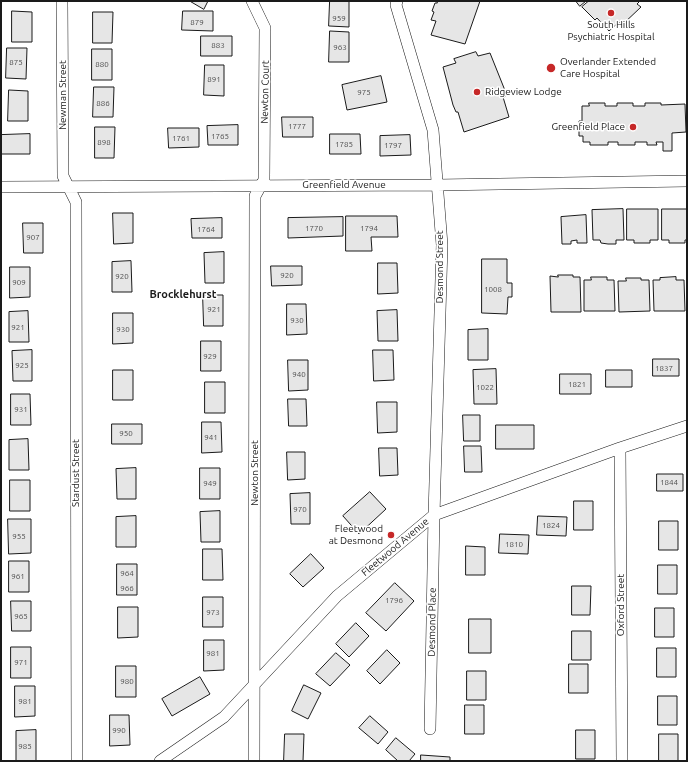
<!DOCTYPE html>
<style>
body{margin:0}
#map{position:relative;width:688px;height:762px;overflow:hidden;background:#fff;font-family:Ubuntu,sans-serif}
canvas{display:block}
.frame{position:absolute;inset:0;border:2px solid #1a1a1a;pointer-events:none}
</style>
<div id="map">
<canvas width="688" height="762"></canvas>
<div class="frame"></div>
</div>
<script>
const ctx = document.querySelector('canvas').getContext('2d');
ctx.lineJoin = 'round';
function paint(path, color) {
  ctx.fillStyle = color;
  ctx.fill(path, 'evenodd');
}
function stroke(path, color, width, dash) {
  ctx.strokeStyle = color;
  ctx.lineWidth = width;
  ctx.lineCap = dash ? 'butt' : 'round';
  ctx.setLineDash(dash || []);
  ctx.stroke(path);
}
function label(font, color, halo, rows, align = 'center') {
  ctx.font = font + ' Ubuntu,sans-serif';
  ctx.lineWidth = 3;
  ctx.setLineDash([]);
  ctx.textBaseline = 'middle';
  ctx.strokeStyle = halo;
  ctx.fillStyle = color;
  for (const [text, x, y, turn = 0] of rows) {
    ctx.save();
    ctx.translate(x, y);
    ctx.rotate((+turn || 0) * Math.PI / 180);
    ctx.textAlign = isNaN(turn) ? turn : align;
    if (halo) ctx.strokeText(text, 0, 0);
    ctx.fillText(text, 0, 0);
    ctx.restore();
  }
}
const building = new Path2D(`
 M190,1h18l-4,8z
 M330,1h19v26l-20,-1z
 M437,1h43l-15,43 -34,-9 5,-14 -5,-1 3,-8 -2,-1 3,-8h2z
 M576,1h10l-6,5z
 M589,1h51l-3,3 4,3 -19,18 -3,-3 -10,9 -12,-13 -2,2 -13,-13z
 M12,11l20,1v30h-20z
 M183,11h30v20l-31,-1z
 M93,12h20l-1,31h-19z
 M330,31l19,1v30h-20z
 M201,36h31v20h-31z
 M7,48h20l-1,31 -20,-1z
 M92,49h20v31h-20z
 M476,52l2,4 12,-3 14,35 1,9h-2l6,20 -45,15 -6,-20h-2l-3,-7 -10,-38 13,-4 -2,-4z
 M205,65h19v31l-20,-1z
 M381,76l6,26 -40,8 -5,-25z
 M94,87h20l-1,30h-20z
 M9,90l19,1v30h-20z
 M589,103h16v3h12v-3h16v3h12v-3h16v2l24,-1 1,28 -14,1v18h-9v-9h-7l1,3h-10v-3h-12v3h-17v-3h-10v3h-18v-3h-7v-6h-4v-15h3v-15h7z
 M282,117h31v20h-30z
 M238,125v20h-30l-1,-19z
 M95,127h20l-1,31h-19z
 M168,128h31v19l-30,1z
 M30,134v20h-29v-19z
 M330,134h30l1,20h-31z
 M410,135l1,20 -31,1v-20z
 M623,209l1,31h-8v4h-8l-7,-1 -1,-3h-7l-1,-30z
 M627,209h31v31h-8v3h-16v-3h-7z
 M662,209h25v31h-2v3h-16v-3h-7z
 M113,213h20v30l-19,1z
 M586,215l1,28h-10v-3l-6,1v3h-9l-1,-27z
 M346,216h51l1,21h-27l1,14h-26z
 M343,217v19l-55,2v-20z
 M222,218v20h-30l-1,-19z
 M23,223h20v30h-19z
 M224,252v31h-19l-1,-30z
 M482,259h25v24h5v14h-4l-1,17 -25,-1z
 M131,261l1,31h-20v-30z
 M378,263h19l1,30 -20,1z
 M271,266h31v19l-30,1z
 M10,267h20v30l-20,1z
 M558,275h15v2h7l1,35h-30l-1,-36 8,1z
 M591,277h16v3h7l1,31h-31v-31h7z
 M676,277v3h8l1,31h-31l-1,-31h7v-2z
 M626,278h15v2h8l1,31 -31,1 -1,-31h8z
 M203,295h20v31h-19z
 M287,304h19l1,30 -20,1z
 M397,310l1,31h-20l-1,-30z
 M28,311l1,31h-20v-30z
 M113,313h20v30l-20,1z
 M488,329v31h-20v-30z
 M201,341h20v30h-20z
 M32,350v31h-19l-1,-30z
 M373,350h20l1,30 -20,1z
 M653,359h26v17h-26z
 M288,360h20v30l-19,1z
 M496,369l1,35h-23l-1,-34z
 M113,370h20v30h-20z
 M606,370h26v17h-26z
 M560,374h31v20h-31z
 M205,382h20v31h-20z
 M11,394h19l1,31h-20z
 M288,399h18l1,27h-18z
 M377,402h20v30l-19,1z
 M463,415h17v26h-16z
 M202,422h19l1,30 -20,1z
 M112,424h30v20h-30z
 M496,425h38v24h-38z
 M28,439l1,31h-20v-30z
 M464,446h17l1,26h-17z
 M379,448h18l1,27 -18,1z
 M287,452h18v27l-17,1z
 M136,468v31h-19l-1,-30z
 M200,468h20v31h-20z
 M657,474h26v17h-26z
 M10,480h20v31h-20z
 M370,492l16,17 -27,25 -16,-18z
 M310,493v31h-19l-1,-30z
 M574,501h19v29h-19z
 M220,511v31h-19l-1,-30z
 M136,516v31h-20v-30z
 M538,516l29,1 -1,19 -29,-1z
 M8,519h23v34l-22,1z
 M659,521h19v29h-19z
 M500,534l29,1 -1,19 -29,-1z
 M466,546l19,1v28h-19z
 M203,549h19l1,31h-20z
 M311,554l13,14 -21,19 -13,-13z
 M9,561h20v31h-20z
 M117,564h20v31h-20z
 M658,565h19v29h-19z
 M395,583l19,18 -28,30 -20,-18z
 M572,586h19l-1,29h-18z
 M203,597h20v30h-20z
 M11,601h20v30h-19z
 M118,607h20v30l-20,1z
 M655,608h19v29h-19z
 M469,619h22v34h-22z
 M356,623l13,13 -20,21 -13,-13z
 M572,631h19v29h-19z
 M204,640h20v30l-20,1z
 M11,647h20v31h-20z
 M657,648h19v29h-19z
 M387,650l13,13 -20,21 -13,-13z
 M336,653l14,12 -20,21 -14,-12z
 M569,664h19v29h-19z
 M116,666h20v31h-20z
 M467,671h19v29h-19z
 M200,677l10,17 -38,22 -10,-17z
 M304,685l17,8 -13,26 -16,-8z
 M15,686h20v30l-20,1z
 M658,696h19v29h-19z
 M465,705h19v29h-19z
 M110,715h19l1,30 -20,1z
 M370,716l18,16 -10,12 -19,-16z
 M36,730v31h-20v-30z
 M576,730h19v29h-19z
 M285,734h19l-1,27h-19z
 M659,734h19v27h-19z
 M396,738l19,16 -6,7h-11l-12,-11z
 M421,755l29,2v4h-29z`);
paint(building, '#e6e6e6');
stroke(building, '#1a1a1a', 1);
const street = new Path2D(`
 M62,1l1,175 13,26 1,559
 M252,1l13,27 -1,152 -9,16 -1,565
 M397,1l-1,4 37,125 9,115 -8,270 -4,214
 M1,187l436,-2 250,-4
 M620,448l2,313
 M160,761l64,-44 113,-121 97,-81 186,-67 67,-22`);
stroke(street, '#1a1a1a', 12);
stroke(street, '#fff', 11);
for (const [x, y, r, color] of [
 [611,13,4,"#c62828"],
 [551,68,5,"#c62828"],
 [477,92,4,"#c62828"],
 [633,127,4,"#c62828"],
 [391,535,4,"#c62828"]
]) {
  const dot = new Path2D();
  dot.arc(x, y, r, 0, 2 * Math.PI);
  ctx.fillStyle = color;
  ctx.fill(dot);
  stroke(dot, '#fff', 1.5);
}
label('8px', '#4d4d4d', null, [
 ["959",339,18],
 ["879",197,22],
 ["883",218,45],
 ["963",340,47],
 ["875",16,62],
 ["880",102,64],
 ["891",214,79],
 ["975",364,92],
 ["886",103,103],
 ["1777",297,126],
 ["1765",220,136],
 ["1761",181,138],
 ["898",104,142],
 ["1785",344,144],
 ["1797",393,145],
 ["1770",314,228],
 ["1794",369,228],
 ["1764",206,229],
 ["907",33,237],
 ["920",287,275],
 ["920",122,276],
 ["909",19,282],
 ["1008",493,289],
 ["921",214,309],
 ["930",297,320],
 ["921",18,327],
 ["930",123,329],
 ["929",210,356],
 ["925",22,365],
 ["1837",664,368],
 ["940",299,374],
 ["1821",577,384],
 ["1022",485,387],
 ["931",21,409],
 ["950",126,433],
 ["941",211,437],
 ["1844",669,482],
 ["949",210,483],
 ["970",300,509],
 ["1824",551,525],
 ["955",19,536],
 ["1810",514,544],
 ["964",127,573],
 ["961",18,576],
 ["966",127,588],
 ["1796",394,600],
 ["973",213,612],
 ["965",21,616],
 ["981",213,653],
 ["971",21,662],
 ["980",127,681],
 ["981",25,701],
 ["990",119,730],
 ["985",25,746]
]);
label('10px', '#1a1a1a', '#fff', [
 ["South Hills",611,25,"center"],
 ["Psychiatric Hospital",611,37,"center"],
 ["Overlander Extended",560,62],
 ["Care Hospital",560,74],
 ["Ridgeview Lodge",485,92],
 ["Greenfield Place",625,127,"right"],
 ["Fleetwood",383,529,"right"],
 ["at Desmond",383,541,"right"]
], 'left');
label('10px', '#1a1a1a', '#fff', [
 ["Newton Court",265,92,-89],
 ["Newman Street",63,95,-90],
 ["Greenfield Avenue",344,185],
 ["Desmond Street",440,267,-90],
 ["Stardust Street",76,473,-90],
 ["Newton Street",255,473,-90],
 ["Fleetwood Avenue",395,547,-40],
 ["Oxford Street",621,605,-90],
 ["Desmond Place",432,622,-89]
]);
label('bold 11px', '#1a1a1a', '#fff', [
 ["Brocklehurst",183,294]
]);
</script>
